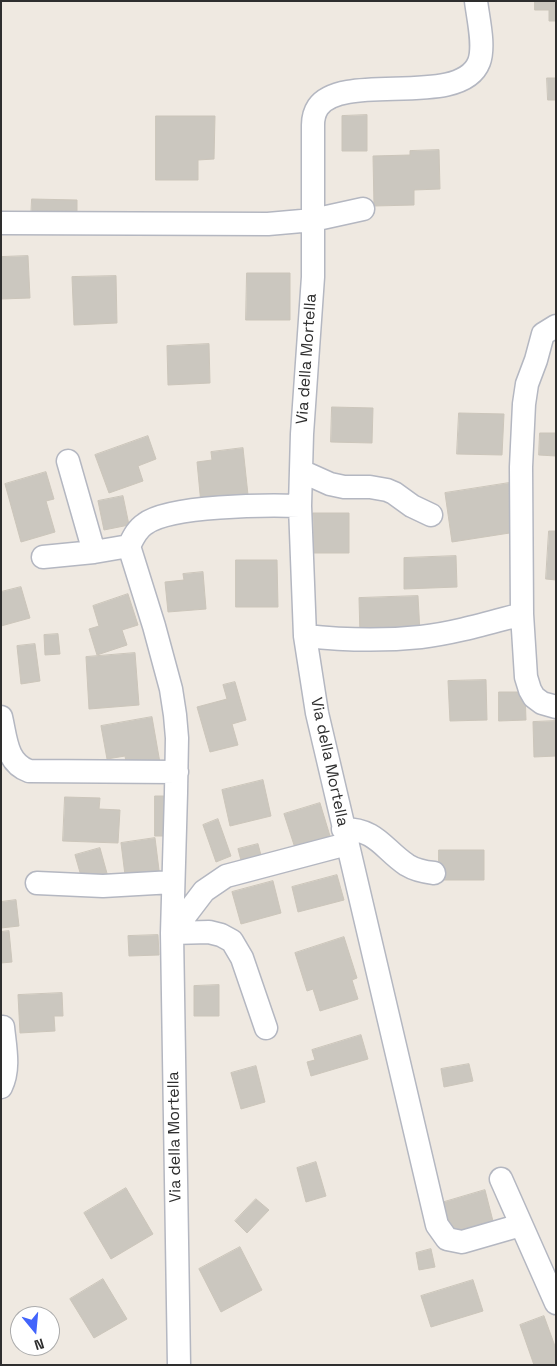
<!DOCTYPE html>
<style>
body{margin:0}
#map{position:relative;width:557px;height:1366px;overflow:hidden;background:#efe9e1;font-family:"Space Grotesk",sans-serif}
canvas{display:block}
.frame{position:absolute;inset:0;border:2px solid #2e2e2e;pointer-events:none}
.north{position:absolute;left:10px;top:1306px;width:50px;height:50px;box-sizing:border-box;background:#fff;border:1px solid #ababab;border-radius:50%;rotate:163deg;font-size:14px;font-weight:700;line-height:20px;text-align:center;color:#2e2e2e}
.north::after{content:'';display:block;margin:auto;width:18px;height:22px;background:#4264fb;clip-path:polygon(50% 0,100% 100%,50% 72%,0 100%)}
</style>
<div id="map">
<canvas width="557" height="1366"></canvas>
<div class="frame"></div>
<div class="north">N</div>
</div>
<script>
const ctx = document.querySelector('canvas').getContext('2d');
ctx.lineJoin = 'round';
function paint(path, color) {
  ctx.fillStyle = color;
  ctx.fill(path, 'evenodd');
}
function stroke(path, color, width, dash) {
  ctx.strokeStyle = color;
  ctx.lineWidth = width;
  ctx.lineCap = dash ? 'butt' : 'round';
  ctx.setLineDash(dash || []);
  ctx.stroke(path);
}
function label(font, color, halo, rows, align = 'center') {
  ctx.font = font + ' "Space Grotesk",sans-serif';
  ctx.lineWidth = 5;
  ctx.setLineDash([]);
  ctx.textBaseline = 'middle';
  ctx.strokeStyle = halo;
  ctx.fillStyle = color;
  for (const [text, x, y, turn = 0] of rows) {
    ctx.save();
    ctx.translate(x, y);
    ctx.rotate((+turn || 0) * Math.PI / 180);
    ctx.textAlign = isNaN(turn) ? turn : align;
    if (halo) ctx.strokeText(text, 0, 0);
    ctx.fillText(text, 0, 0);
    ctx.restore();
  }
}
const building = new Path2D(`
 M535,1h21v20h-7v-11h-14z
 M547,78h9v22h-8z
 M367,115v36h-25v-35z
 M156,116h59l-1,43 -16,1v20h-42z
 M439,150l1,39 -26,1v15l-40,1 -1,-50 37,-1v-4z
 M32,199l45,1v21l-46,-1z
 M28,256l2,42 -29,1v-42z
 M247,273h43v47h-44z
 M116,276l1,47 -43,2 -2,-48z
 M209,344l1,39 -42,2 -1,-39z
 M332,407l41,1 -1,35 -41,-1z
 M459,413l45,1 -2,41 -45,-1z
 M540,433h16v23l-17,-1z
 M148,436l8,23 -18,7 5,15 -34,12 -14,-38z
 M243,448l5,47 -26,3 -21,6 -4,-42 15,-2 -1,-8z
 M46,472l8,27 -8,2 9,31 -34,10 -16,-58z
 M509,483l7,49 -64,10 -7,-49z
 M123,496l6,29 -25,5 -6,-29z
 M313,513h36v40h-35z
 M549,531h7v49l-10,-1z
 M456,556l1,31 -53,2v-31z
 M236,560h41l1,47h-42z
 M203,572l3,37 -38,3 -3,-30 19,-2 -1,-6z
 M21,587l9,31 -29,8v-34z
 M128,594l10,31 -16,5 5,15 -30,10 -8,-26 10,-3 -6,-20z
 M418,596l2,37 -60,2 -1,-37z
 M58,634l2,20 -15,1 -1,-20z
 M35,644l5,37 -19,3 -4,-38z
 M135,653l4,52 -50,4 -3,-52z
 M486,680l1,40 -37,1 -2,-40z
 M235,682l11,38 -14,4 6,21 -28,7 -13,-45 30,-8 -4,-14z
 M499,692h26l1,28 -27,1z
 M152,717l8,46 -33,5 -2,-12 -18,3 -6,-33z
 M556,721v35l-22,1 -1,-35z
 M263,780l8,36 -41,10 -8,-36z
 M155,796h14v40h-14z
 M65,797l35,1 -1,11 21,1 -2,33 -55,-2z
 M320,803l10,33 -35,12 -11,-34z
 M218,819l13,37 -15,6 -13,-37z
 M155,838l5,40 -34,5 -5,-40z
 M258,844l4,15 -20,5 -4,-15z
 M100,848l8,29 -25,6 -8,-28z
 M439,850h45v30h-45z
 M337,875l7,25 -46,12 -6,-25z
 M273,881l8,32 -40,11 -9,-32z
 M16,900l3,26 -18,2v-26z
 M9,931l3,31 -11,1v-31z
 M158,935l1,20 -30,1 -1,-20z
 M344,937l13,41 -5,2 6,19 -38,12 -7,-22 -6,2 -12,-38z
 M219,985v31h-25v-30z
 M62,993l1,23h-9l1,15 -35,2 -2,-38z
 M361,1035l7,24 -57,17 -4,-14 8,-2 -3,-10z
 M469,1064l4,17 -29,6 -3,-18z
 M256,1066l9,36 -24,7 -10,-36z
 M316,1162l10,34 -20,6 -9,-34z
 M126,1188l27,46 -42,25 -27,-46z
 M485,1190l9,35 -43,12 -10,-34z
 M256,1199l13,11 -22,23 -12,-12z
 M240,1247l22,43 -41,22 -22,-43z
 M431,1249l4,18 -16,3 -3,-17z
 M103,1279l24,40 -33,19 -24,-39z
 M473,1280l10,31 -52,16 -10,-31z
 M544,1316l12,33v16h-22l-14,-40z`);
paint(building, '#cbc7bf');
stroke(building, '#cbc5ba', 1);
const minor = new Path2D(`
 M476,1c2,17 9,45 3,61 -18,47 -136,9 -161,45 -4,6 -5,12 -5,18v152l-11,157 -2,72 5,130 12,77 120,512 10,14 15,3 59,-17
 M1,223l267,1 45,-4 50,-11
 M556,326l-13,8 -7,26 -9,24 -3,20 -3,63 1,147 4,63 4,13 4,7 8,6 14,4
 M68,461l26,91
 M301,471l29,13 14,3h26l17,3 7,3 18,13 19,9
 M43,557l51,-5 35,-6
 M305,636c38,4 78,5 116,1 34,-4 67,-14 101,-23
 M1,717c5,21 5,46 28,54l148,1
 M343,829c34,0 40,20 64,36 8,5 18,7 27,8
 M37,883l66,3 70,-4
 M266,1028l-24,-70 -10,-17 -11,-6 -12,-3 -37,1 4,-140 1,-55 -2,-23 -4,-26 -17,-63 -25,-80c4,-8 8,-17 16,-22 25,-19 122,-19 155,-18
 M1,1087c9,-18 4,-40 2,-60
 M501,1179l55,124
 M179,1365l-7,-432 32,-42 22,-15 121,-32`);
stroke(minor, '#b4b7c1', 25);
stroke(minor, '#fff', 22);
label('16px', '#2e2e2e', '#fff', [
 ["Via della Mortella",307,359,-86],
 ["Via della Mortella",329,762,78],
 ["Via della Mortella",175,1137,-91]
]);
</script>
